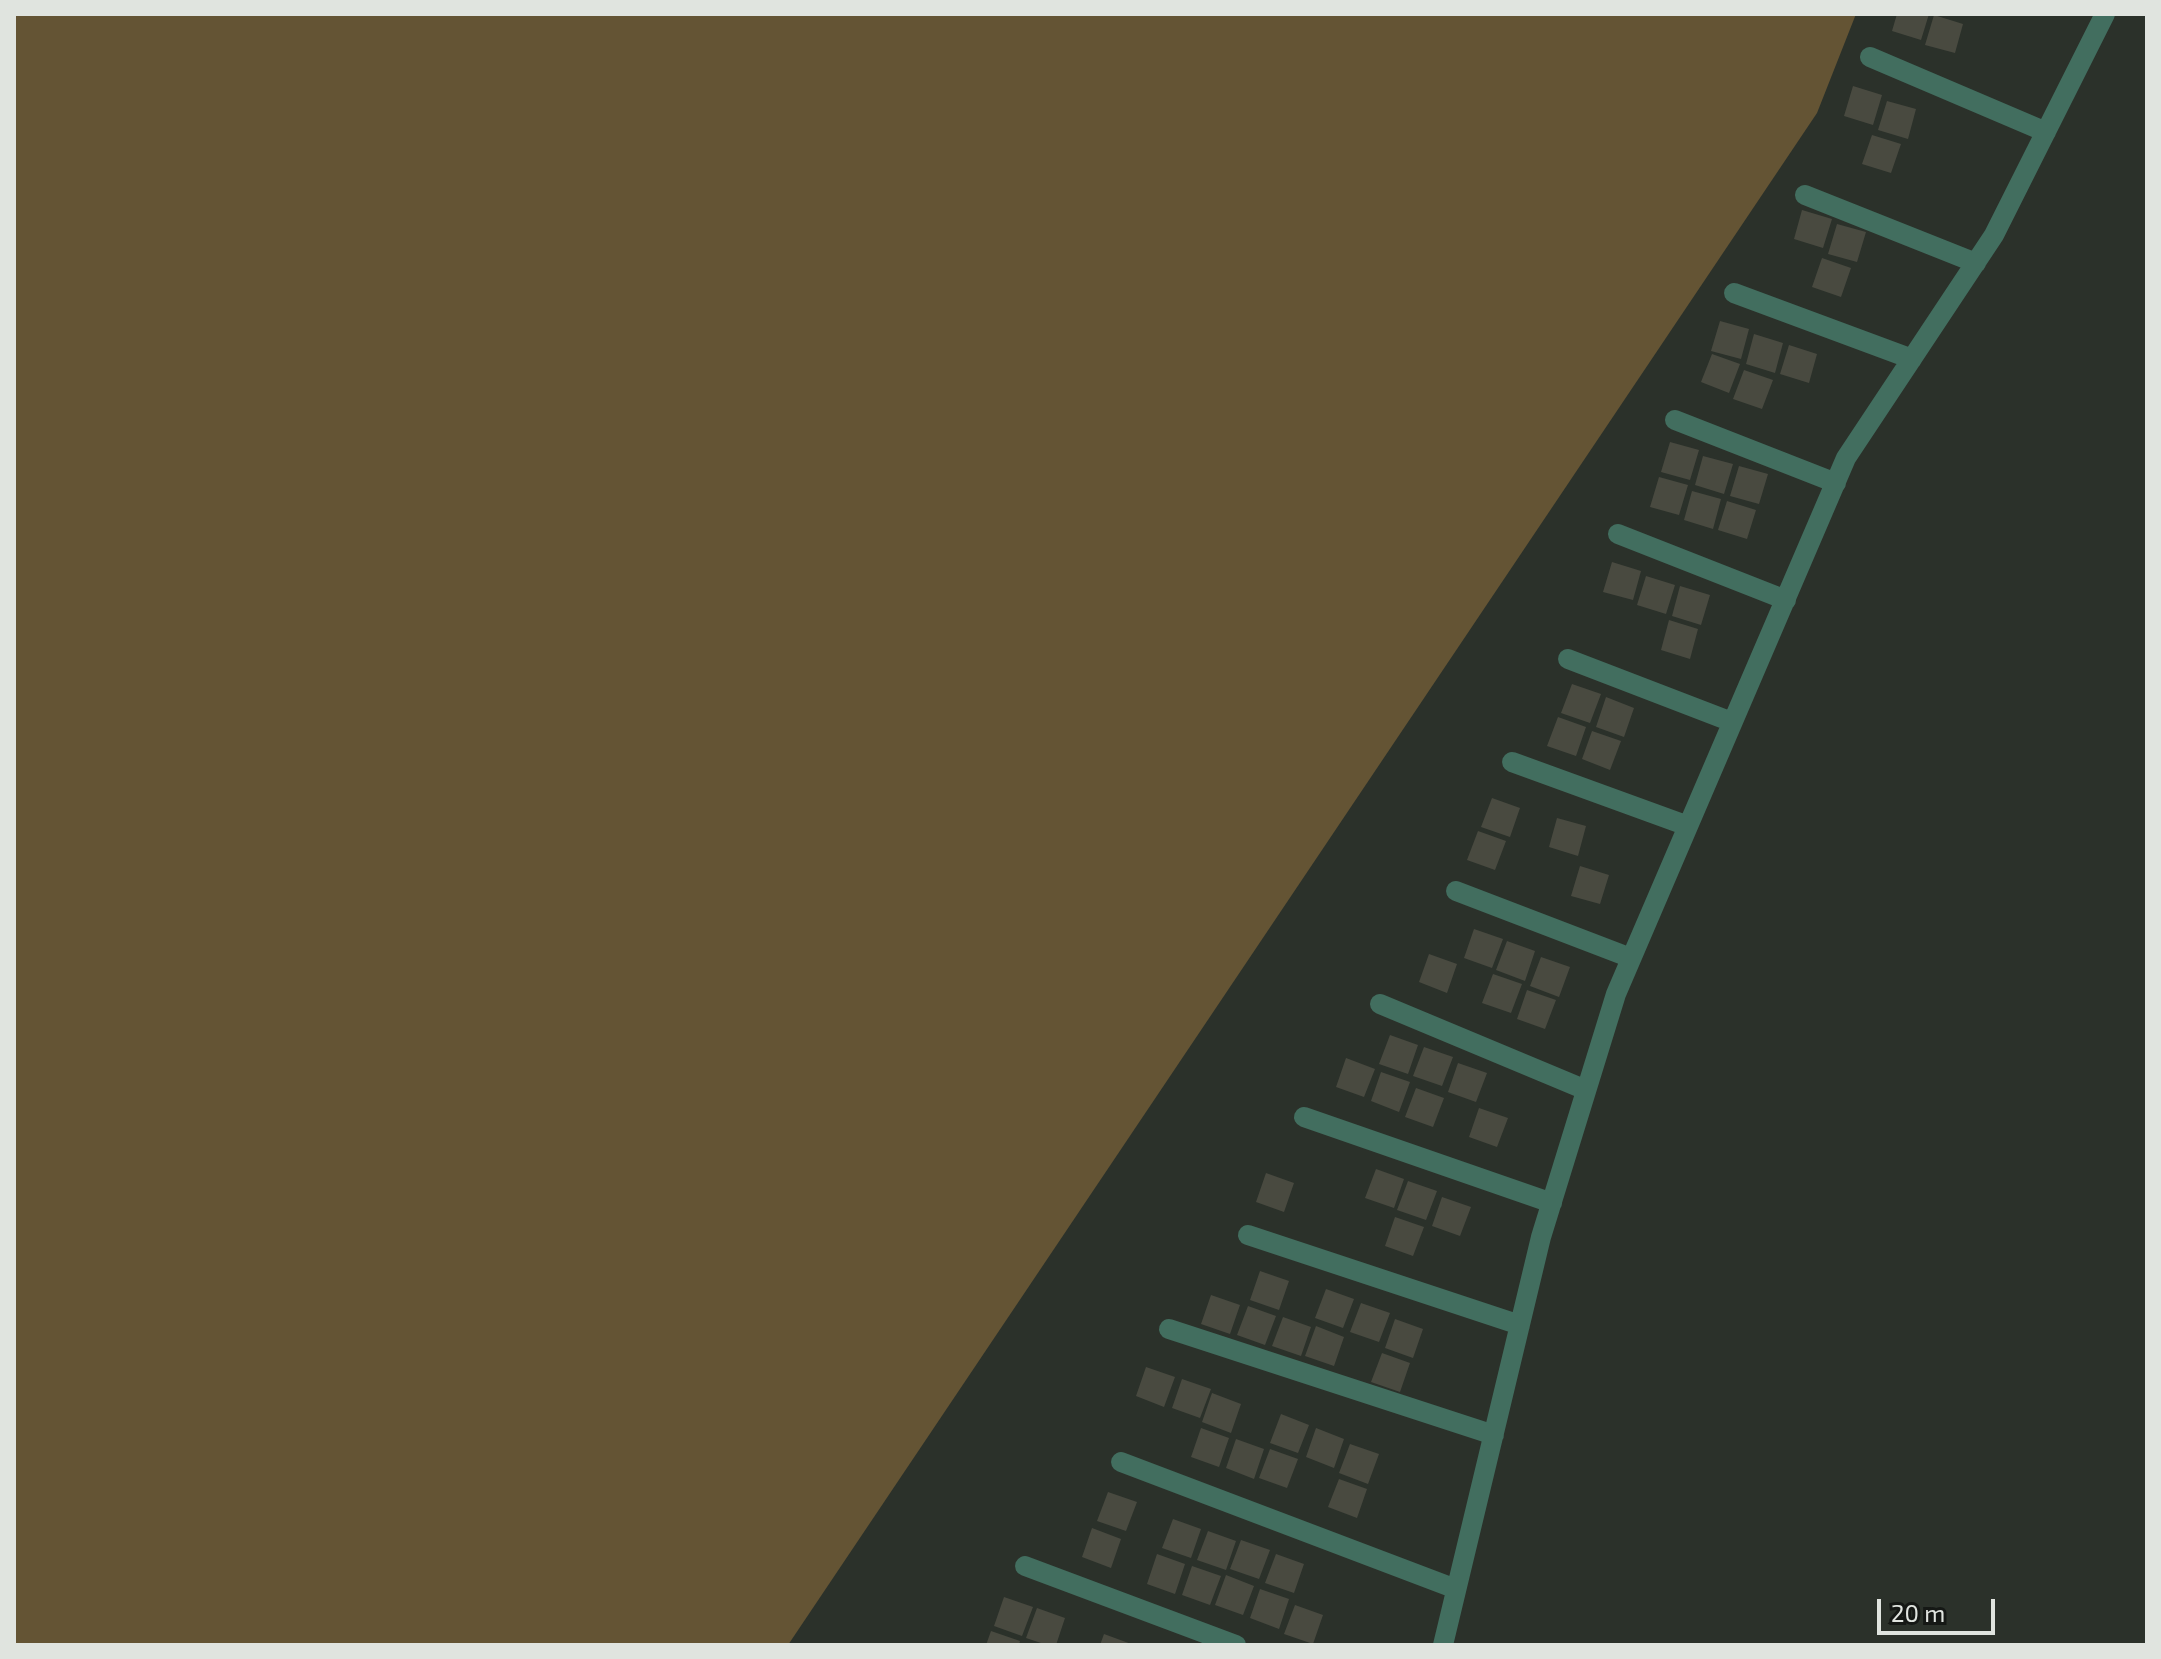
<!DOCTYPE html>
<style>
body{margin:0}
#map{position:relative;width:2161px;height:1659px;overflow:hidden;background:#2b312a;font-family:"Exo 2",sans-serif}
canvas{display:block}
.frame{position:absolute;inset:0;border:16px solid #e0e4df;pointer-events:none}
.scale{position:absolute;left:1877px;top:1599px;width:118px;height:36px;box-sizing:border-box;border:4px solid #e0e4df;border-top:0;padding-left:10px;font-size:24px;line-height:28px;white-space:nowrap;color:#e0e4df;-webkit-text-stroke:6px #151815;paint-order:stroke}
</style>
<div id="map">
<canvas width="2161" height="1659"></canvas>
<div class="frame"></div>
<div class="scale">20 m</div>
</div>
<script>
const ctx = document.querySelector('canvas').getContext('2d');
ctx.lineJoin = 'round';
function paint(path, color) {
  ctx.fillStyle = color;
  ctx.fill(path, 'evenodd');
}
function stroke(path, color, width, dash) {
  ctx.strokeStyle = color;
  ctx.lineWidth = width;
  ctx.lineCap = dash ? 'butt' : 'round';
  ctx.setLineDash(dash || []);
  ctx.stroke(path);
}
paint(new Path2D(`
 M14,14h1842l-39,99 -1029,1532h-774z`), '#645434');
paint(new Path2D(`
 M1897,14h32l-8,26 -29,-9z
 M1934,15l29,9 -8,29 -30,-8z
 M1853,86l29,9 -9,30 -29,-9z
 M1887,101l29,8 -8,30 -30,-9z
 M1872,135l29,9 -10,29 -29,-9z
 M1802,210l30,9 -9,29 -29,-9z
 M1837,224l29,8 -9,30 -29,-8z
 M1822,258l29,10 -10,29 -29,-10z
 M1720,321l29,8 -8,30 -30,-8z
 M1754,334l29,9 -8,30 -29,-9z
 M1789,345l28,9 -8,29 -29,-9z
 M1712,354l28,10 -11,29 -28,-11z
 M1744,370l29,10 -11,29 -29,-10z
 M1670,442l29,8 -9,30 -29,-8z
 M1703,456l30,8 -9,30 -29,-9z
 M1739,466l29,8 -9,30 -29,-8z
 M1659,477l29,8 -9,30 -29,-8z
 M1692,491l29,8 -8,30 -29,-9z
 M1727,501l29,9 -9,29 -29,-9z
 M1612,562l29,9 -8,29 -30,-8z
 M1646,576l29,9 -9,29 -29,-9z
 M1680,586l30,9 -9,30 -29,-9z
 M1669,620l29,9 -8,30 -29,-9z
 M1572,684l29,10 -11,29 -29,-10z
 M1606,697l28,11 -10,29 -28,-10z
 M1558,717l28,10 -10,29 -29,-10z
 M1592,731l29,10 -11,29 -28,-11z
 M1492,798l28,10 -10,29 -29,-10z
 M1557,818l29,8 -8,30 -29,-9z
 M1478,831l28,10 -11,29 -28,-10z
 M1580,866l29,9 -9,29 -29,-8z
 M1474,929l29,10 -11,29 -28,-10z
 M1507,941l28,10 -10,30 -29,-11z
 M1429,954l28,10 -10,29 -28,-11z
 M1541,957l29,10 -11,30 -29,-11z
 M1493,974l29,10 -11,29 -29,-10z
 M1527,990l29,10 -11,29 -28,-10z
 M1390,1035l28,10 -10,29 -29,-10z
 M1424,1047l29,10 -11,29 -29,-10z
 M1346,1058l29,11 -11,28 -28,-10z
 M1458,1063l29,10 -11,29 -28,-10z
 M1381,1072l29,10 -11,30 -28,-11z
 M1416,1088l28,10 -11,29 -28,-10z
 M1479,1108l29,10 -11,29 -28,-10z
 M1376,1169l28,10 -10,29 -29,-10z
 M1266,1173l28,10 -10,29 -28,-10z
 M1408,1181l29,10 -11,29 -29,-10z
 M1442,1197l29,10 -11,29 -28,-10z
 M1395,1217l29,10 -11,29 -28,-10z
 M1260,1271l29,10 -10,29 -29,-10z
 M1326,1289l28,10 -11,29 -28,-10z
 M1211,1295l29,10 -10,29 -29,-10z
 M1361,1303l29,10 -11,29 -29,-10z
 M1248,1306l28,10 -11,29 -28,-10z
 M1283,1317l28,10 -10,29 -29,-10z
 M1395,1319l28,10 -10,29 -28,-10z
 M1316,1326l28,11 -10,29 -29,-10z
 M1382,1353l28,10 -10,29 -29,-10z
 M1146,1367l29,10 -11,30 -28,-11z
 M1182,1379l29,10 -11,29 -28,-10z
 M1212,1393l29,11 -10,29 -29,-11z
 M1281,1414l28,11 -11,28 -28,-10z
 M1201,1428l28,10 -10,29 -28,-10z
 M1316,1428l28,11 -10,29 -28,-11z
 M1236,1439l28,10 -10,30 -28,-11z
 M1350,1444l29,10 -11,30 -29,-11z
 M1270,1449l28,10 -11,29 -28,-10z
 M1339,1479l28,10 -10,29 -29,-11z
 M1108,1492l29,10 -11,29 -29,-10z
 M1173,1519l28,10 -10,29 -29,-10z
 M1092,1528l29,11 -10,29 -29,-11z
 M1208,1531l28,10 -10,29 -29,-10z
 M1241,1540l29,10 -11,29 -29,-10z
 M1157,1554l28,10 -10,30 -28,-10z
 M1276,1554l28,10 -10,29 -29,-10z
 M1192,1566l29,10 -11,29 -28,-10z
 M1226,1575l28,11 -11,29 -28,-10z
 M1260,1589l29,10 -10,30 -29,-11z
 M1004,1597l29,10 -11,29 -28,-10z
 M1295,1605l28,10 -10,29 -29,-10z
 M1037,1608l28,10 -9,27h-9l-21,-7z
 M991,1631l29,10 -1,4h-33z
 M1104,1634l30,11h-34z`), '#494a40');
stroke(new Path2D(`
 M1870,57l176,75
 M1805,195l171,68
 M1734,293l178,66
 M1675,420l161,63
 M1618,534l168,66
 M1568,659l164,63
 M1512,762l176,64
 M1456,891l175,67
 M1380,1004l206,86
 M1304,1117l248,86
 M1248,1235l272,90
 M1169,1329l325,106
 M1121,1462l335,127
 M1025,1566l211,79
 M1443,1645l98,-408 75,-243 230,-536 148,-223 111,-221`), '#426e5f', 20);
</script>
